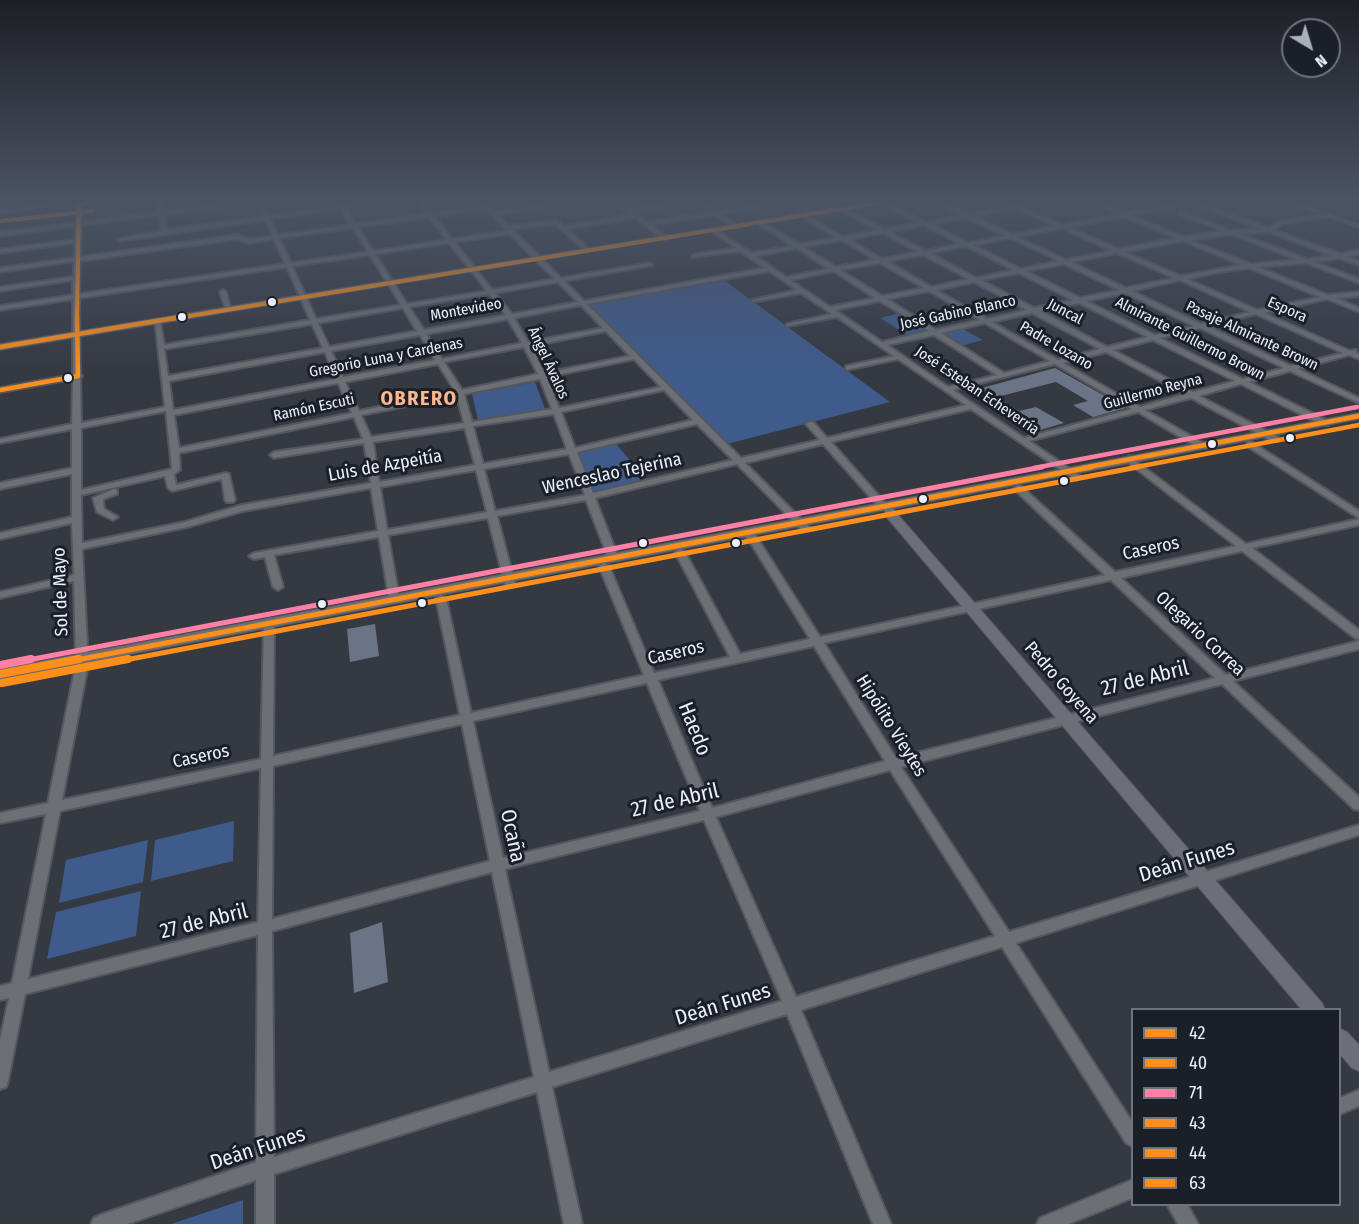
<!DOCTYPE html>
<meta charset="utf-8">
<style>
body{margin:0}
#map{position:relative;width:1359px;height:1224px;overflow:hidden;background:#353942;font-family:"Fira Sans Condensed",sans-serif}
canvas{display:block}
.legend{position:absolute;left:1131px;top:1008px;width:210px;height:198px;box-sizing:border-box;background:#1b1f27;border:2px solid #6e737c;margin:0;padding:8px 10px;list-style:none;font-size:18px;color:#eaf1fb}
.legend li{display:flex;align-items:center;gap:12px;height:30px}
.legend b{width:30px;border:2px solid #6e737c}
.north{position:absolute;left:1281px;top:18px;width:60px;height:60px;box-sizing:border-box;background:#1b1f27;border:2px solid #6e737c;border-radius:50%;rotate:142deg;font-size:16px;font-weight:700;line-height:24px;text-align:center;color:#eaf1fb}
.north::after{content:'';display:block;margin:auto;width:21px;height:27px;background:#abb1ba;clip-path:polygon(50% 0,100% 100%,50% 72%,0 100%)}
</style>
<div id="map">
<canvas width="1359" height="1224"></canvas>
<ul class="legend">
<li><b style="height:8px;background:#ff8e1a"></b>42</li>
<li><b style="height:8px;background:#ff8e1a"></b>40</li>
<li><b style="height:8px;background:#ff80a5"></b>71</li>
<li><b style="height:8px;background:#ff8e1a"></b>43</li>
<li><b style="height:8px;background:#ff8e1a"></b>44</li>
<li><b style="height:8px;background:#ff8e1a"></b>63</li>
</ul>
<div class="north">N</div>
</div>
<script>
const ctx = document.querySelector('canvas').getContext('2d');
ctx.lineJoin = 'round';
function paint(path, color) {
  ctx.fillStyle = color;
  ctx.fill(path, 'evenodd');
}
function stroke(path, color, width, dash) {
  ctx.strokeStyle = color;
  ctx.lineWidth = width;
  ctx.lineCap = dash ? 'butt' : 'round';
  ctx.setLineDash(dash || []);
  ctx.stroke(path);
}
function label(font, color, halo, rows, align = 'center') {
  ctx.font = font + ' "Fira Sans Condensed",sans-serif';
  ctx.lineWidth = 6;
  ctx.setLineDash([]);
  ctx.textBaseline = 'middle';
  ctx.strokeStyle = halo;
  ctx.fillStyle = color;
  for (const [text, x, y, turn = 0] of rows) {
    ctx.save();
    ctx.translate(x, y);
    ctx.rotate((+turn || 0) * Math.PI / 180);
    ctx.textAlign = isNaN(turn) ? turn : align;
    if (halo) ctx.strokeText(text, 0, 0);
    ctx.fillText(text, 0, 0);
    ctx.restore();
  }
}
paint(new Path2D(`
 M725,281l165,121 -163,42 -138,-140z
 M900,313l27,17 -20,5 -27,-17z
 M961,328l22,12 -19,5 -22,-13z
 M535,382l10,27 -67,11 -6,-26z
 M616,444l31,36 -53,11 -18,-37z
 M234,821l-1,40 -82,20 4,-41z
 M148,840l-5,42 -84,21 7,-43z
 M141,891l-5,45 -89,23 9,-47z
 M243,1200v24h-72z`), '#3f5b8b');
paint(new Path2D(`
 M1055,368l71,40 -33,9 -20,-12 15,-4 -32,-19 -59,15 22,14 17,-4 28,16 -34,10 -9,-6 3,-1 -53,-35z
 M375,624l4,32 -29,6 -3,-33z
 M382,922l6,60 -34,11 -4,-60z`), '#6b7486');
const minor = new Path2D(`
 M76,202h6l-1,20 77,-10 -2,-10h6l2,9 74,-9h15l-89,13 3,15 97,-14 -7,-14h6l6,14 70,-10 -3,-4h6l2,3 34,-3 -33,6 11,16 71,-10 -10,-12h6l9,11 51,-7 -4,-4h6l10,10 44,-7 3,2 -44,8 11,11 47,-6 8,6 67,-11 -16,-13h6l10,7 50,-7h13l-60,10 13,10 64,-10 -15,-10h7l14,9 57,-9h13l-66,12 17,11v2l-2,1 -21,-13 -64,10 15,12 1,1 -3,2 -29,-22 -68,11 22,20v2l-2,1 -32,-28 -43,5 49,49 89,-15 3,2 -89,16 20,20 181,-33 -25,-17 -47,6 -1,-1 3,-2 41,-6 -25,-17v-2l2,-1 38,25 42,-7 -36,-23v-2l2,-1 40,24 38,-6 -37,-22 2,-3 41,24 35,-7 -38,-20 2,-3 42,22 36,-6 -41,-21h7l40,20 37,-7 -27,-13h7l26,12 43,-8 -9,-4h7l8,3 30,-3 -25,6 40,17 55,-11 -29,-12h8l28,11 60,-11h13l71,26 11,-7 48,-7 -2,3 -44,7 -9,6 68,24 18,-4v4l-12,3 12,4v4l-19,-7 -26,4 45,17v4l-53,-20 -48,4 70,28 31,-3v4l-23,2 23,10v4l-32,-13 -63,14 86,38 6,-1v3l3,1v5l-10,-4 -51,14 61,29v5l-69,-32 -41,11 79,39v4h-6l-81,-41 -42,12 79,41v4h-6l-81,-43 -46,12 60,34v4h-6l-61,-36 -109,29 50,34 1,2 -4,3 -105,-71 -140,33 55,62 2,2 -2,2h-6l-57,-64 -78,19 65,65 -2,2h-6l-65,-66 -142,34 23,59 -5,3 -5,-3 -22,-57 -89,16 18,68 -5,3 -5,-3 -17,-66 -100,17 11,63 -5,3 -5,-3 -10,-61 -105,18 9,32 -5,3 -5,-3 -8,-30 -11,2 -5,-3 5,-3 124,-22 -7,-43 -128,23 -56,16 -105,22 6,115 -26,136 199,-41 3,-137 5,-3 5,3 -1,134 187,-41 -24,-117 5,-3 5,3 25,115 173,-38 -45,-109 5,-3 5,3 45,107 76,-16 -55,-105 5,-3 5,3 55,102 70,-15 -61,-99 -9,-8 5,-3 11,7 64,101 285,-62 -90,-85 -1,-2 4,-3 3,1 94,86 121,-26 -110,-85 -1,-2 4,-3 117,88 113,-25v6l-107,23 107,82v9l-4,-1 -113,-87 -121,27 105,97 133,-34v8l-126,32 126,116v13l-5,-1 -132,-125 -321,83 108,165 350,-107v10l-343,108 116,179v24l-6,-3 -124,-196 -201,63 90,214h-18l-86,-210 -235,73 30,137h-18l-27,-132 -263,82v50h-18v-44l-129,44h-36l3,-6 6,-3 156,-53 2,-227 -233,59 -17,87 -2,6 -6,2v-49l9,-42 -9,2v-14l12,-3 34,-169 -46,9v-10l48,-10 28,-139 -2,-83 -74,17v-6l74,-17 -2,-52 -72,16v-6l72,-16v-43l-72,15v-6l72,-15v-39l-72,14v-4l72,-15 1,-45 -73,13v-4l73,-13v-76l-73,11v-4l73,-11v-15l-73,11v-4l74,-10v-16l-74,11v-4l74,-10 1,-15 -75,10v-4l75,-9v-14l-75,10v-4l76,-9zM1193,204l68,25 -29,2 -52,-20 -2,3 45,17 -39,6 -54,-22zM341,209l10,16 -73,10 -8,-16zM486,209l22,22 -56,8 -18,-23zM1017,209l39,17 -44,8 -38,-18zM159,215l3,16 -45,8 3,2 145,-21 8,16 -24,3 -12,-4 -157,22 1,-32zM429,217l18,23 -74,11 -15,-24zM1124,217l53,21 -59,11 -50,-22zM967,218l38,18 -37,7 -37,-19zM924,225l37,19 -36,7 -36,-19zM353,228l15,24 -77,11 -12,-25zM1062,228l50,23 -46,9 -49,-23zM1269,232l64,24 -26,3 -68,-25zM883,233l35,19 -36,7 -34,-20zM510,234l45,45 -63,11 -37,-48zM1231,234l67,26 -47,4 -61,-24zM1011,238l48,23 -38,8 -48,-24zM237,239l12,4 25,-4 11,25 -206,30 1,-33zM842,240l34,20 -40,7 -33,-20zM1183,241l59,24 -61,11 -57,-24zM449,243l38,48 -80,13 -32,-50zM966,246l48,24 -38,8 -46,-25zM797,248l32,21 -43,8 -31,-21zM1117,253l57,25 -48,10 -55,-26zM370,255l31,50 -85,14 -24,-53zM923,255l46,24 -38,8 -44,-26zM880,263l44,25 -42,8 -42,-26zM1064,264l55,26 -39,8 -54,-27zM287,267l23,53 -146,25 -4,-24 -5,-1 10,87 -84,16 -1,-45 2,-2 -2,-2 -1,-76zM1249,268l71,29 -63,13 -70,-31 32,-7zM769,271l28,19 -45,10v2l49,-9 31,21 -45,10v2l50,-9 57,39 -48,10v4l52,-11 68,46 -139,33 -14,-16h-3l-4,2 14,16 -79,18 -154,-154zM834,271l41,27 -45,9 -40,-27zM1019,273l54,27 -39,8 -53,-28zM1180,280l70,32 -49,12 -69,-33zM558,282l20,20 -66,12 -17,-21zM974,282l53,28 -40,9 -51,-29zM929,291l51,29 -44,10 -49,-31zM1125,293l69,33 -39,9 -69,-34zM489,294l17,21 -82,15 -15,-23zM880,301l49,30 -47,11 -47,-32zM1079,303l69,34 -41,10 -67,-36zM581,305l22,23 -75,14 -14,-24zM403,308l14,23 -88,16 -11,-24zM1032,313l68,36 -42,11 -66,-38zM1256,314l87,39 -52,13 -84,-40zM508,319l14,24 -80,16 -16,-25zM985,323l65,38 -46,12 -63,-40zM312,324l11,24 -155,28 -4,-27zM1200,328l84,40 -41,11 -83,-41zM606,331l24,25 -85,17 -14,-27zM420,335l15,25 -92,17 -12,-26zM934,335l63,40 -49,12 -61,-42zM1153,340l82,41 -42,11 -80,-42zM524,347l14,27 -76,16 -18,-28zM325,352l11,27 -163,31 -4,-29zM1106,352l79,42 -45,13 -77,-44zM634,359l27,28 -102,21 -12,-31zM438,364l17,27 -96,20 -14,-29zM1055,364l77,45 -108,29 -71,-48zM540,379l12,30 -80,13 -8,-28zM338,383l14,30 -173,35 -5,-33zM664,390l29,30 -118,28 -14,-36zM457,396l7,27 -93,14 -10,-22zM166,411l6,58 -91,21v-62zM554,414l13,35 -84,15 -10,-38zM354,417l9,22 -89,13 -4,3 4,3 90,-15 7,40 -129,22 -57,17 -103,21 -1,-48 84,-19 3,12 4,3 50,-12 3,21 2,2h6l2,-2 -6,-26 -3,-1 -50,12 -2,-11 6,-4 -1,-17zM697,424l36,36 -140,33 -16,-41zM465,428l10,37 -96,17 -6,-40zM569,454l16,41 -90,16 -11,-42zM476,470l11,42 -100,18 -7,-43zM1111,580l104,98 -319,80 -72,-115zM814,646l71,115 -173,47 -54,-128zM647,683l53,128 -197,47 -30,-137zM462,724l28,137 -218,58 1,-153zM261,768l-3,154 -230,57 32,-168zM890,770l105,166 -199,61 -80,-180zM704,820l78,181 -233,71 -44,-203zM492,872l42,205 -260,80 -2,-226z
 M789,202h7l20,12 -5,1z
 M1312,202h10l-22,6 -3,-2z
 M223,290l3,2 5,18 -5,-1 -6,-17z
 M1250,441l109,70v7l-112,-72v-4z
 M114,489l3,1v4l-14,5 1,10 14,8 -5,3 -16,-8 -4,-14z
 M1359,1090v16l-19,8v-16z
 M1132,1180v18l-64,26h-31l3,-6z
 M1167,1204h20l11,20h-20z`);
const major = new Path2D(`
 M62,202h19l-81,12v-4z
 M872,202h15l-887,148v-6z
 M1286,202h9l64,22v4z
 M1359,413v6l-469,90h3l429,494 3,7h-23l-417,-495v-5l-885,169v-10z
 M1340,1029l7,3 12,13v26l-7,-3 -12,-14z`);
stroke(minor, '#53575f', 4);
stroke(major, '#53575f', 2);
paint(minor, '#6c6f73');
paint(major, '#6c6f75');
stroke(new Path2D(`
 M1083,468l276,-52`), '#ff8e1a', 4.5);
stroke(new Path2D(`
 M71,661l1020,-194`), '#ff8e1a', 5);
stroke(new Path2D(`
 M0,674l79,-15`), '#ff8e1a', 8);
stroke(new Path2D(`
 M1131,468l228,-43`), '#ff8e1a', 4.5);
stroke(new Path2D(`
 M120,661l1018,-194`), '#ff8e1a', 5);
stroke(new Path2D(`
 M2,683l126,-24`), '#ff8e1a', 8);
stroke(new Path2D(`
 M1034,468l323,-61`), '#ff80a5', 4.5);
stroke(new Path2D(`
 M23,661l1019,-194`), '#ff80a5', 5);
stroke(new Path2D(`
 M0,665l31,-6`), '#ff80a5', 8);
stroke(new Path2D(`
 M171,319l713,-117`), '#ff8e1a', 4);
stroke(new Path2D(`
 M0,347l180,-30`), '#ff8e1a', 4.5);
stroke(new Path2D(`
 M77,319l2,-115 13,-2`), '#ff8e1a', 4);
stroke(new Path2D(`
 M0,390l78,-14 -1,-59`), '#ff8e1a', 4.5);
stroke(new Path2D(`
 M1,221l92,-10`), '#ff8e1a', 4);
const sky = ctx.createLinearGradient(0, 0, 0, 373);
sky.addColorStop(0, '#1d1f24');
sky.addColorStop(0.54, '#4b5465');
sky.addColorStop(1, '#4b546500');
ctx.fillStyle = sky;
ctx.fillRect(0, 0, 1359, 373);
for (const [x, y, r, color] of [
 [272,302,5,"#eaf1fb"],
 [182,317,5,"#eaf1fb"],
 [68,378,5,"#eaf1fb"],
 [1290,438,5,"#eaf1fb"],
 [1212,444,5,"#eaf1fb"],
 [1064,481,5,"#eaf1fb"],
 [923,499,5,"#eaf1fb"],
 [643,543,5,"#eaf1fb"],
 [736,543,5,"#eaf1fb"],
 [422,603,5,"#eaf1fb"],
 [322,604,5,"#eaf1fb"]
]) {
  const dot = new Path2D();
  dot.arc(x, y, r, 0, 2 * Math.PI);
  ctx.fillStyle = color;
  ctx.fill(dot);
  stroke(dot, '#1b1f27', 2);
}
label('15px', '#eaf1fb', '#1b1f27', [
 ["Montevideo",466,310,-10],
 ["Espora",1287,310,24],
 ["Juncal",1065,312,28],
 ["José Gabino Blanco",958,313,-12],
 ["Pasaje Almirante Brown",1252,336,25],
 ["Almirante Guillermo Brown",1190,339,27],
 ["Padre Lozano",1056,346,30],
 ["Gregorio Luna y Cardenas",386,358,-11],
 ["Ángel Ávalos",548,363,65],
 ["José Esteban Echeverría",977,391,34],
 ["Guillermo Reyna",1153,392,-15],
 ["Ramón Escuti",314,408,-12]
]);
label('18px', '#eaf1fb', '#1b1f27', [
 ["Luis de Azpeitía",385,466,-10],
 ["Wenceslao Tejerina",612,474,-12],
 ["Caseros",1151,549,-12],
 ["Sol de Mayo",61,592,-92],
 ["Olegario Correa",1200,634,43],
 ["Caseros",676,653,-13],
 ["Pedro Goyena",1061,683,49],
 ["Hipólito Vieytes",891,726,58],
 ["Caseros",201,757,-12]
]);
ctx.letterSpacing = '1.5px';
label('bold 20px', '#ffb78e', '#1b1f27', [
 ["OBRERO",419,399]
]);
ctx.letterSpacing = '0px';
label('21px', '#eaf1fb', '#1b1f27', [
 ["27 de Abril",1145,679,-14],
 ["Haedo",694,729,68],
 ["27 de Abril",675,801,-13],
 ["Ocaña",512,836,78],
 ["Deán Funes",1187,862,-17],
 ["27 de Abril",204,922,-14],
 ["Deán Funes",723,1005,-17],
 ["Deán Funes",258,1149,-18]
]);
</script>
